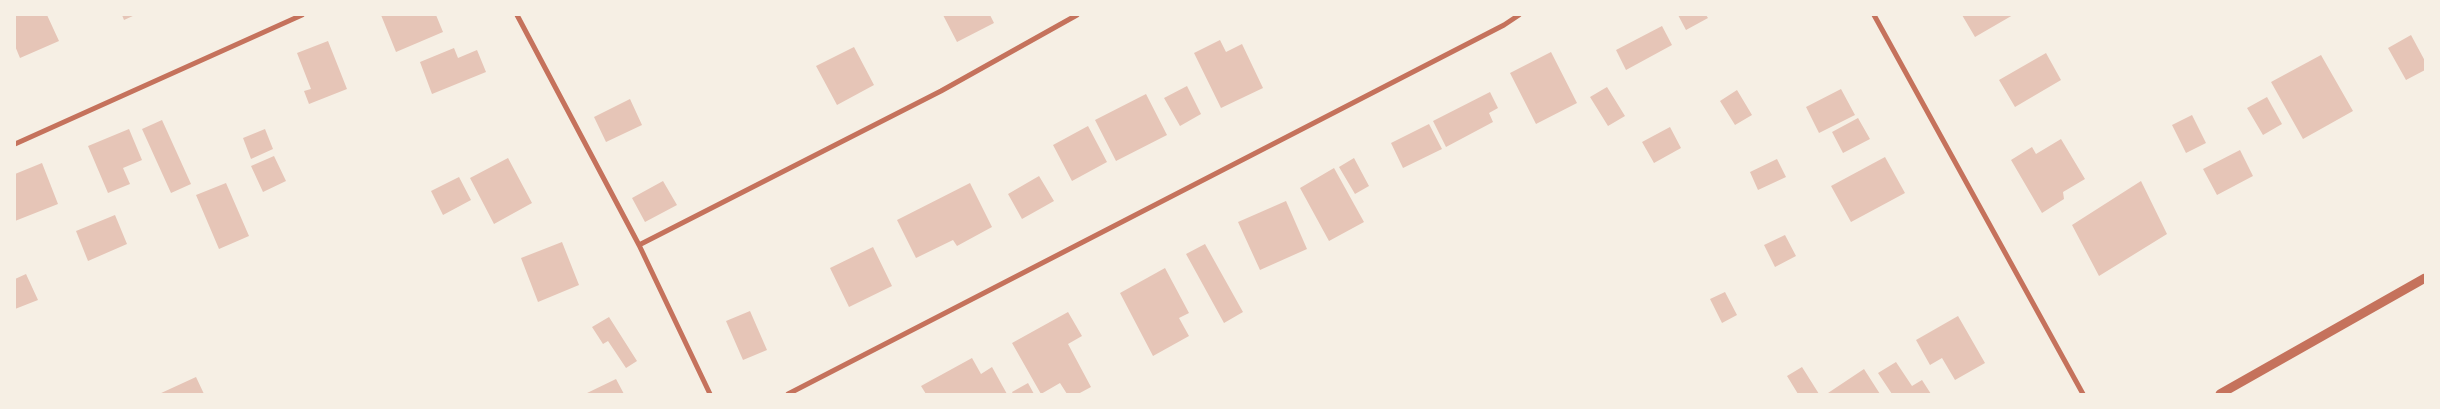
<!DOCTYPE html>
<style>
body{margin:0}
#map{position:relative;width:2440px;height:409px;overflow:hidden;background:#f6efe4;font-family:"PT Sans",sans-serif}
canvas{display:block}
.frame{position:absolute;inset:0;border:16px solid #f6efe4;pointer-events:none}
</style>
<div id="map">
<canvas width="2440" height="409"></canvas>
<div class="frame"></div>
</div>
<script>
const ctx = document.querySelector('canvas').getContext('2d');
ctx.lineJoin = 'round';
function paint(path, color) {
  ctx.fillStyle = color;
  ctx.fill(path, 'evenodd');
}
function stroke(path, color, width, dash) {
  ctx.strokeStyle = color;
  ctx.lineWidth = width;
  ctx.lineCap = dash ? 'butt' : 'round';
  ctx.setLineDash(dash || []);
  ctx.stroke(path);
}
paint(new Path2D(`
 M15,15h32l12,26 -39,17 -5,-12z
 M122,15h13l-11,5z
 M381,15h55l7,17 -47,20z
 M943,15h47l4,8 -37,19z
 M1678,15h28l2,3 -22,12z
 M1962,15h51l-38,22z
 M1662,26l10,19 -46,25 -10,-20z
 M2411,35l14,26v9l-19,10 -18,-32z
 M1220,40l6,12 16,-8 21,44 -42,20 -27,-55z
 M328,41l19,48 -38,15 -5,-13 7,-2 -14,-36z
 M854,47l20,38 -37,20 -21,-39z
 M454,48l4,10 19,-8 9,22 -54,22 -12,-32z
 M1551,52l26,51 -41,21 -26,-51z
 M2046,53l15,27 -46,27 -16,-27z
 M2321,55l32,56 -50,28 -32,-57z
 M1187,86l14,28 -21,12 -16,-28z
 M1607,87l18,29 -17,10 -18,-29z
 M1841,89l14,26 -36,18 -13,-26z
 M1737,90l15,25 -17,10 -15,-24z
 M1490,92l8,16 -9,5 4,9 -47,25 -13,-26z
 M1146,94l21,41 -51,26 -21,-41z
 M2267,97l15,27 -19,11 -16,-27z
 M630,99l12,26 -36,17 -12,-25z
 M2192,115l14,28 -20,10 -14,-28z
 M1858,118l12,21 -27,14 -11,-21z
 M162,120l29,64 -20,9 -29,-64z
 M1429,124l13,25 -39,19 -12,-25z
 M1088,126l19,36 -35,19 -19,-36z
 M1670,127l11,21 -27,15 -12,-21z
 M129,129l13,31 -19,8 7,16 -22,9 -20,-47z
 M265,129l8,20 -22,10 -8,-21z
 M2061,139l24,40 -22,13 1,7 -22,14 -31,-53 21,-13 4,7z
 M2240,150l13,26 -36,19 -14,-26z
 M274,156l12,25 -23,11 -12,-26z
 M1885,157l20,36 -54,29 -20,-36z
 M508,158l24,45 -38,21 -24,-46z
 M1354,158l15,28 -14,8 -16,-27z
 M1777,159l9,18 -28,13 -8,-18z
 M42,163l16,41 -43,17v-47z
 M1334,168l30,54 -35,19 -29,-53z
 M1039,176l15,25 -32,18 -14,-25z
 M459,177l12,23 -28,15 -12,-24z
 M663,181l14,24 -32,17 -13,-24z
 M2141,181l26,53 -68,42 -27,-51z
 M226,183l23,53 -30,13 -23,-54z
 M970,183l22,44 -35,19 -4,-6 -37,18 -19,-38z
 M1286,201l21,48 -47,21 -22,-48z
 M115,215l12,29 -39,17 -12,-30z
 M1785,235l11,21 -21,11 -11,-22z
 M562,242l17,43 -41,17 -17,-44z
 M1205,244l38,68 -19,11 -38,-69z
 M873,247l19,39 -43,21 -19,-39z
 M1165,268l24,45 -10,5 10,18 -36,20 -33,-63z
 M26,274l12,26 -23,9v-30z
 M1725,292l12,23 -15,8 -12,-24z
 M750,311l17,39 -24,10 -17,-39z
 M1068,312l14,24 -14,8 23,43 -13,7h-11l-7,-11 -19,11 -29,-51z
 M1958,316l27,47 -30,17 -13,-22 -12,7 -14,-25z
 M609,317l28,44 -11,7 -18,-27 -5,3 -11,-17z
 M972,358l9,16 11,-7 15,27h-81l-5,-8z
 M1896,362l16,24 10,-6 9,14h-39l-14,-21z
 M1802,367l17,27h-21l-11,-18z
 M1864,369l16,25h-51l-1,-1z
 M196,377l8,17h-45z
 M616,379l8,15h-39z
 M1028,383l6,11h-21l-1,-2z`), '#e6c5b7');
stroke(new Path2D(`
 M517,15l122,230 71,149
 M1874,15l209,379
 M15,144l287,-129
 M639,245l302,-154 136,-76
 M788,394l716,-369 15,-10`), '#c5725c', 5);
stroke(new Path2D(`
 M2220,394l205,-116`), '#c5725c', 9);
</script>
